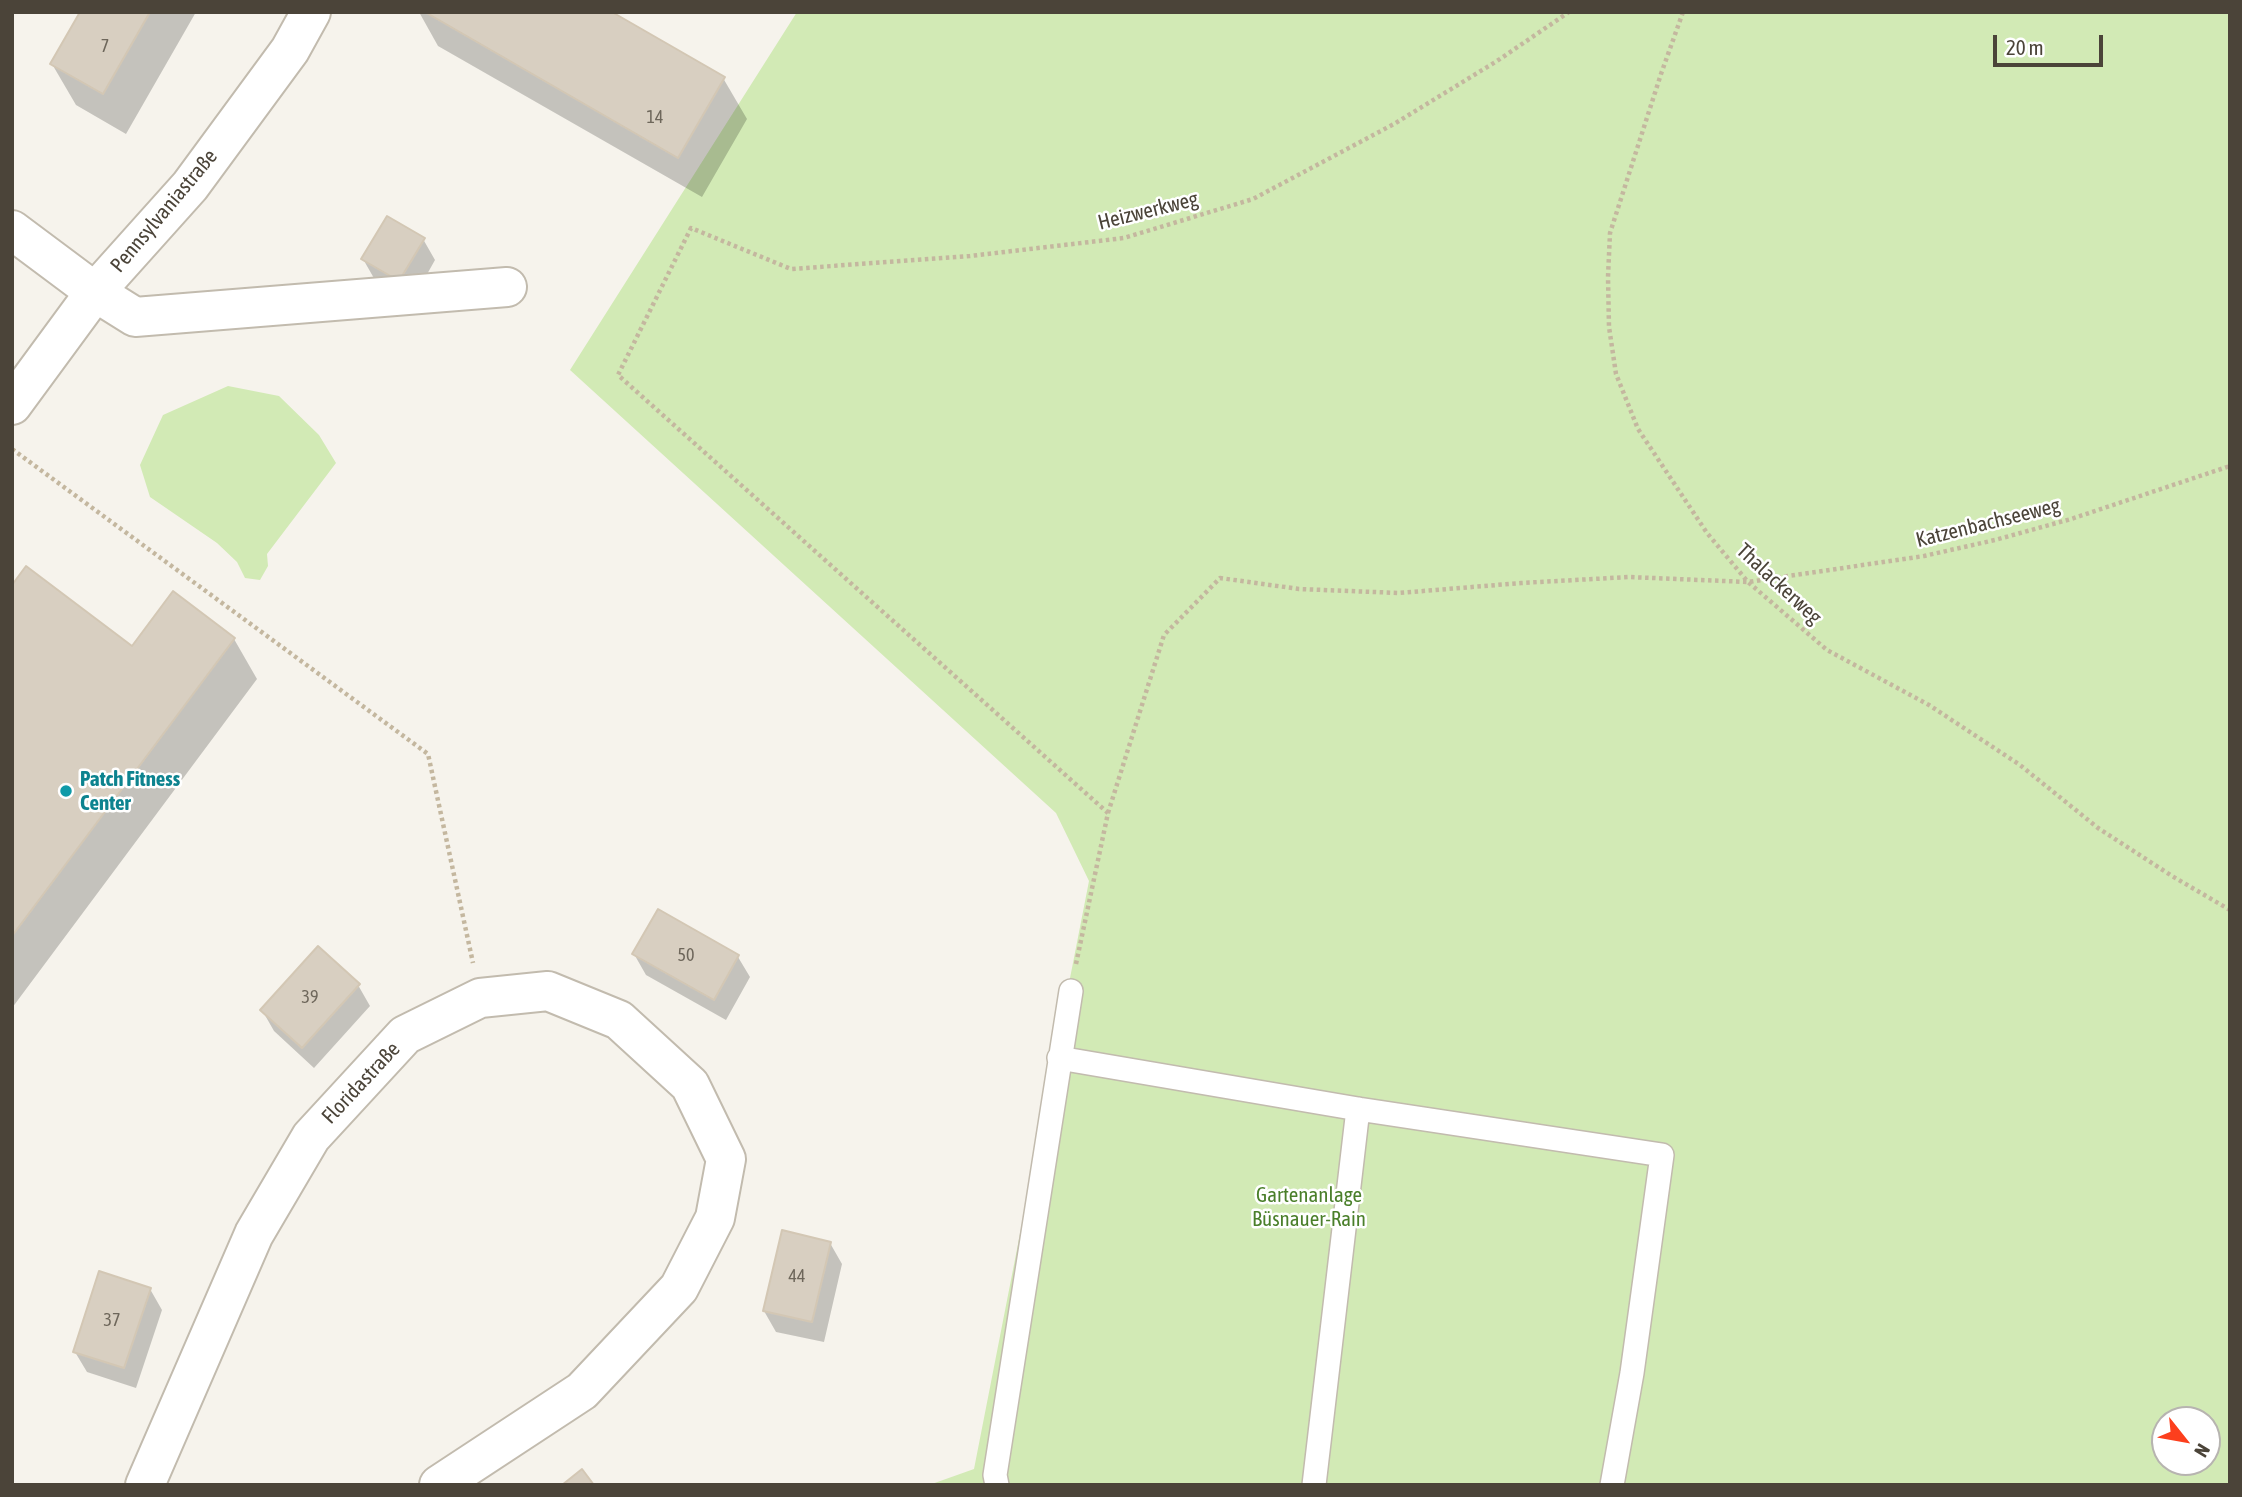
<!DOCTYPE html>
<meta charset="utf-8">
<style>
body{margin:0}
#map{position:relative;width:2242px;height:1497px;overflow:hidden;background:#f6f3ec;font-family:"Asap Condensed",sans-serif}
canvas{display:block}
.frame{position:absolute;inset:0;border:14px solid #4b4439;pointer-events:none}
.north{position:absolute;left:2151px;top:1406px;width:70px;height:70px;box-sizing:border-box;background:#fff;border:2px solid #b7b4b0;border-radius:50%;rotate:121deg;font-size:19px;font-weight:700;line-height:28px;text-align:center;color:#4b4439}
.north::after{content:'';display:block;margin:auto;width:24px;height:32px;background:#fc3f1d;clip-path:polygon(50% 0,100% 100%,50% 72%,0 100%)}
.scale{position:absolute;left:1993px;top:35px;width:110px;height:32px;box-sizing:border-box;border:4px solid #4b4439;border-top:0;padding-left:9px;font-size:21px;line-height:24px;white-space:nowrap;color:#4b4439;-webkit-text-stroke:5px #fff;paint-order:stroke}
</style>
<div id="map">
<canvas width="2242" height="1497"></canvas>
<div class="frame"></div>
<div class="north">N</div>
<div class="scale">20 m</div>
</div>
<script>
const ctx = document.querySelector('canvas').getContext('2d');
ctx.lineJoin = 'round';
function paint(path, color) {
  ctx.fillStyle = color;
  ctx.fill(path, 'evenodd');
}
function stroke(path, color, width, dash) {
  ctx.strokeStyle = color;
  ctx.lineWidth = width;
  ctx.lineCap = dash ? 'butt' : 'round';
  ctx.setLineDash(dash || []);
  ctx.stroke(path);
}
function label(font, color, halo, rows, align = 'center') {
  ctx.font = font + ' "Asap Condensed",sans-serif';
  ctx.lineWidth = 5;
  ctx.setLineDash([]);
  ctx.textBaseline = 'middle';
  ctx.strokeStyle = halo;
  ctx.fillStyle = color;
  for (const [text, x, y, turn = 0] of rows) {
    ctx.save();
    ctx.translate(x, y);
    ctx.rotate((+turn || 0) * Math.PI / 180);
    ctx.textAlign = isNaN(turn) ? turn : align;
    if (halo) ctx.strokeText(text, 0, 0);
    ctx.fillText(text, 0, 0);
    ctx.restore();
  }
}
paint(new Path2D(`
 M797,12h1433v1473h-1301l45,-16 115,-588 -33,-68 -486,-443zM2165,1420h42v42h-42z
 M228,386l51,10 40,39 17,28 -69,91 1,12 -8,14 -15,-2 -8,-16 -20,-19 -67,-46 -10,-32 23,-50z`), '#d2eab5');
paint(new Path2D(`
 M82,12h114l-70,122 -50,-29 -24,-41z
 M419,12h190l114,66 24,41 -45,78 -264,-151z
 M423,239l12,21 -23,41 -37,-21 -12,-21z
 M12,588l120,60 102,-9 23,40 -245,329z
 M634,954l104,3 12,20 -24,43 -80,-45z
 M358,985l12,21 -56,62 -40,-37 -12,-21z
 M830,1243l12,21 -18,78 -48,-10 -12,-21z
 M150,1289l12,21 -26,78 -49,-16 -12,-20z`), '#0003');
const building = new Path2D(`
 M80,12h70l-47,82 -53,-30z
 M425,12h187l113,65 -47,81z
 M387,216l38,22 -26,43 -38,-22z
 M26,566l106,80 41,-55 62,47 -223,298v-351z
 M658,909l81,46 -25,45 -82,-46z
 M318,946l42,38 -58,64 -42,-38z
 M782,1230l49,12 -19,80 -49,-11z
 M99,1271l52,17 -27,80 -51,-16z
 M582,1469l12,16h-32z`);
paint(building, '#d8cfc1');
stroke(building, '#d3c7b4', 2);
const lane = new Path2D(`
 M1059,1058l299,51 304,46 -30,218 -20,112
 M997,1485l-2,-10 76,-484
 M1314,1485l44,-376`);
const street = new Path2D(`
 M12,230l83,62 40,25 372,-30
 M12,405l83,-113 95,-106 100,-136 21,-38
 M145,1485l109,-251 57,-97 94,-102 75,-37 68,-7 71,29 71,65 36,74 -11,59 -36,70 -97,103 -143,94`);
stroke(lane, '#c2bbae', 26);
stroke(street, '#c2bbae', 42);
stroke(new Path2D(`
 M1683,12l-22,62 -51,159 -2,44 1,50 7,47 22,55 69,104 41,49 79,68 102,55 91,60 78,63 74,48 58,34
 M12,449l416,305 45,209
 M1108,813l56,-178 56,-57 79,11 100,4 122,-10 108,-6 119,5 176,-26 71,-16 76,-21 159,-53
 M1076,964l32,-151 -490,-438 73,-147 100,41 179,-13 154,-18 129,-39 141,-75 103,-63 72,-49`), '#c4b79f', 4.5, [3.5, 3.5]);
stroke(lane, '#fff', 23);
stroke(street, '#fff', 38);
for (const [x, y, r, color] of [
 [66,791,7,"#0f9aa8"]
]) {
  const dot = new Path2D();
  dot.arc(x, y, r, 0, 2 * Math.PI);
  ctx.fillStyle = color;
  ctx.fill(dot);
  stroke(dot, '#fff', 2.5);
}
label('18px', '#6e675b', null, [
 ["7",105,46],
 ["14",655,117],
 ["50",686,955],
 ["39",310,997],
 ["44",797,1276],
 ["37",112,1320]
]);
label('21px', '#4b4439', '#fff', [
 ["Pennsylvaniastraße",164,211,-50],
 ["Heizwerkweg",1148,211,-14],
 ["Katzenbachseeweg",1988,523,-14],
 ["Thalackerweg",1779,584,43],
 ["Floridastraße",361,1083,-47]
]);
label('bold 21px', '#0d838f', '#fff', [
 ["Patch Fitness",80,779],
 ["Center",80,803]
], 'left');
label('21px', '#4a7f2a', '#fff', [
 ["Gartenanlage",1309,1195],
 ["Büsnauer-Rain",1309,1219]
]);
</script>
